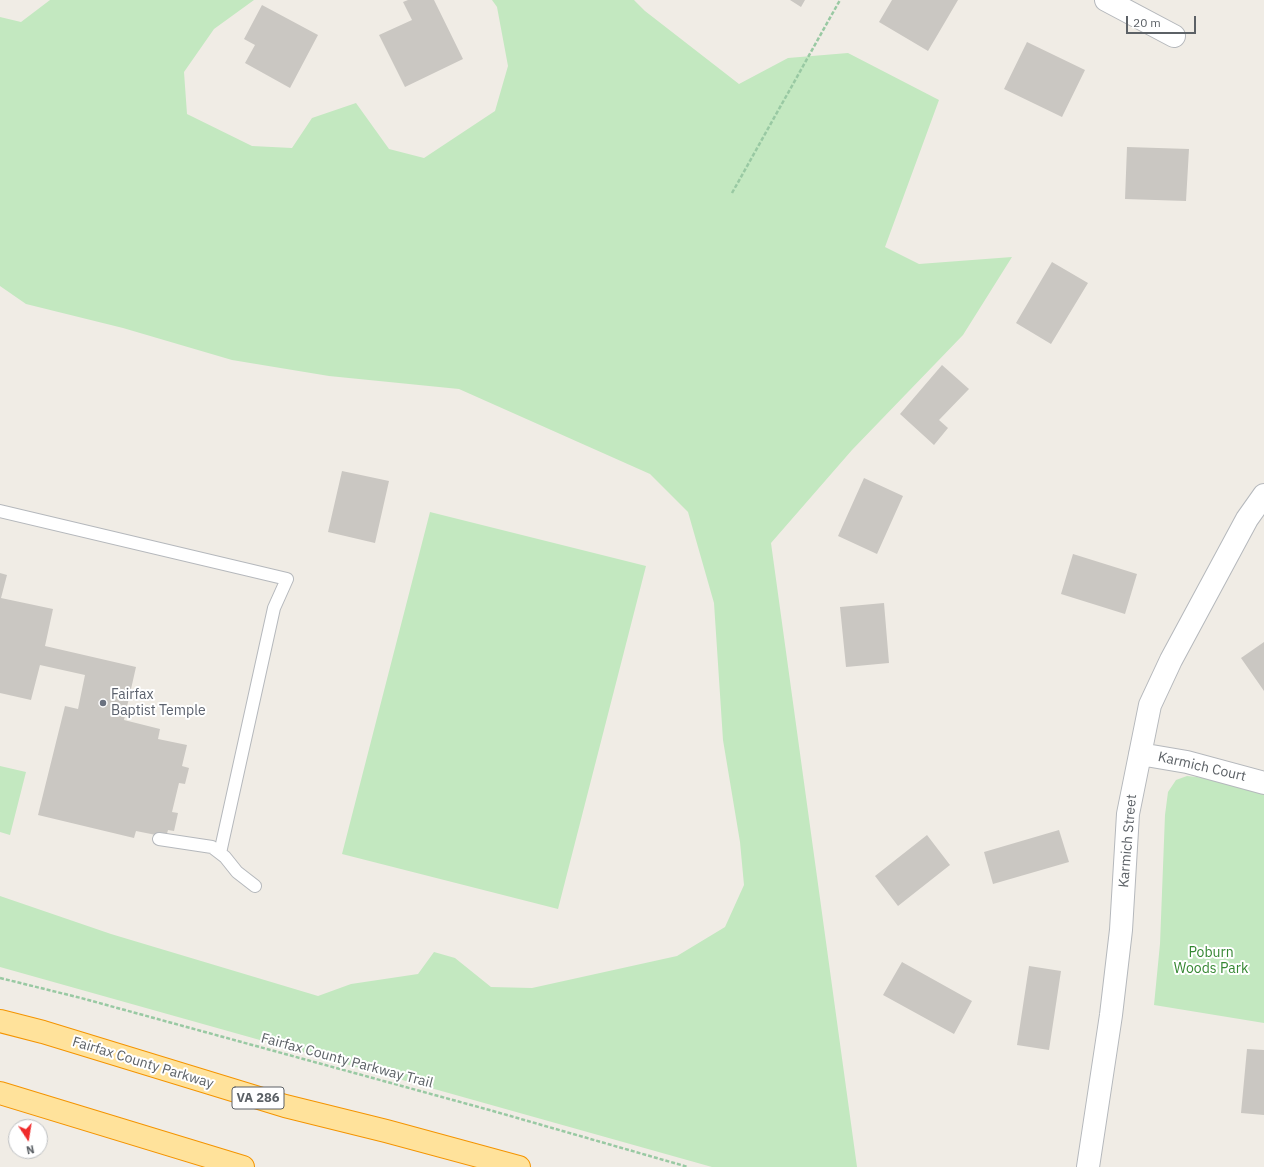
<!DOCTYPE html>
<style>
body{margin:0}
#map{position:relative;width:1264px;height:1167px;overflow:hidden;background:#f0ece5;font-family:"IBM Plex Sans",sans-serif}
canvas{display:block}
.north{position:absolute;left:8px;top:1119px;width:40px;height:40px;box-sizing:border-box;background:#fff;border:1px solid #bec0c2;border-radius:50%;rotate:168deg;font-size:11px;font-weight:700;line-height:16px;text-align:center;color:#5c6166}
.north::after{content:'';display:block;margin:auto;width:14px;height:18px;background:#ef2b2b;clip-path:polygon(50% 0,100% 100%,50% 72%,0 100%)}
.scale{position:absolute;left:1126px;top:16px;width:70px;height:18px;box-sizing:border-box;border:2px solid #5c6166;border-top:0;padding-left:5px;font-size:12px;line-height:14px;white-space:nowrap;color:#5c6166;-webkit-text-stroke:3px #fff;paint-order:stroke}
</style>
<div id="map">
<canvas width="1264" height="1167"></canvas>
<div class="north">N</div>
<div class="scale">20 m</div>
</div>
<script>
const ctx = document.querySelector('canvas').getContext('2d');
ctx.lineJoin = 'round';
function paint(path, color) {
  ctx.fillStyle = color;
  ctx.fill(path, 'evenodd');
}
function stroke(path, color, width, dash) {
  ctx.strokeStyle = color;
  ctx.lineWidth = width;
  ctx.lineCap = dash ? 'butt' : 'round';
  ctx.setLineDash(dash || []);
  ctx.stroke(path);
}
function label(font, color, halo, rows, align = 'center') {
  ctx.font = font + ' "IBM Plex Sans",sans-serif';
  ctx.lineWidth = 4;
  ctx.setLineDash([]);
  ctx.textBaseline = 'middle';
  ctx.strokeStyle = halo;
  ctx.fillStyle = color;
  for (const [text, x, y, turn = 0] of rows) {
    ctx.save();
    ctx.translate(x, y);
    ctx.rotate((+turn || 0) * Math.PI / 180);
    ctx.textAlign = isNaN(turn) ? turn : align;
    if (halo) ctx.strokeText(text, 0, 0);
    ctx.fillText(text, 0, 0);
    ctx.restore();
  }
}
paint(new Path2D(`
 M50,0h204l-40,29 -30,43 3,42 65,32 40,2 20,-30 44,-15 33,46 35,9 71,-47 13,-45 -11,-59 -5,-7h142l11,11 94,73 49,-26 60,-5 91,47 -54,147 34,17 93,-7 -49,78 -111,115 -81,93 86,624h-145l-712,-200v-71l111,38 207,62 33,-12 67,-10 16,-22 21,6 36,29 41,1 145,-32 48,-29 19,-42 -4,-43 -17,-102 -9,-137 -26,-91 -38,-38 -191,-85 -130,-13 -97,-16 -109,-32 -97,-24 -26,-18v-269l21,5z
 M430,512l216,54 -88,343 -216,-55z
 M0,766l26,6 -16,63 -10,-3z
 M1187,776l19,2 58,16v229l-110,-18 6,-61 5,-129 3,-23 8,-12z`), '#c3e8c0');
paint(new Path2D(`
 M408,0h26l29,59 -58,28 -26,-52 33,-15 -9,-18z
 M790,0h15l-4,7z
 M892,0h66l-30,51 -49,-29z
 M262,5l56,30 -28,53 -45,-25 10,-18 -11,-6z
 M1027,42l58,28 -23,47 -58,-28z
 M1127,147l62,2 -3,52 -61,-2z
 M1052,262l36,21 -37,61 -35,-21z
 M942,365l27,24 -30,31 9,8 -14,17 -34,-31z
 M342,471l47,10 -14,62 -47,-11z
 M864,478l39,18 -26,58 -39,-18z
 M1073,554l64,20 -12,40 -64,-20z
 M0,573l7,2 -6,23 52,11 -8,37 91,21 -12,53 36,9 -2,10 29,6 -5,21 7,2 -4,16 -6,-1 -7,29 6,1 -4,18 -6,-1 -2,7 -30,-6 -2,7 -96,-23 27,-109 13,3 7,-34 -45,-10 -9,35 -31,-7z
 M884,603l5,60 -43,4 -6,-60z
 M1264,642v49l-23,-33z
 M1059,830l10,32 -76,22 -9,-32z
 M927,835l23,30 -52,41 -23,-30z
 M902,962l70,39 -18,33 -71,-39z
 M1029,966l32,5 -12,79 -32,-5z
 M1247,1049l17,1v65l-23,-2z`), '#cac7c2');
const service = new Path2D(`
 M0,511l287,68 -13,29 -54,245
 M159,839l53,8 13,10 12,15 18,14`);
const minor = new Path2D(`
 M1106,0l68,36
 M1140,754l47,8 77,21
 M1088,1167l23,-152 10,-85 7,-116 22,-109 21,-45 76,-141 17,-24`);
const trunk = new Path2D(`
 M0,1021l43,11 242,74 101,25 133,36
 M0,1093l243,74`);
stroke(service, '#b5b8bc', 14);
stroke(minor, '#b5b8bc', 24);
stroke(trunk, '#f49400', 24);
stroke(new Path2D(`
 M732,193l108,-193
 M0,978l81,20 412,113 195,56`), '#99c9a3', 2.5, [4, 2]);
stroke(service, '#fff', 12);
stroke(minor, '#fff', 22);
stroke(trunk, '#ffe29b', 22);
for (const [x, y, r, color] of [
 [103,703,4,"#6b7280"]
]) {
  const dot = new Path2D();
  dot.arc(x, y, r, 0, 2 * Math.PI);
  ctx.fillStyle = color;
  ctx.fill(dot);
  stroke(dot, '#fff', 1.5);
}
for (const [x, y, w] of [
 [258,1098,52]
]) {
  const box = new Path2D();
  box.roundRect(x - w / 2, y - 11, w, 22, 3);
  ctx.fillStyle = '#fff';
  ctx.fill(box);
  stroke(box, '#5c6166', 1);
}
label('bold 13px', '#5c6166', null, [
 ["VA 286",258,1098]
]);
label('14px', '#5b616d', '#fff', [
 ["Fairfax",111,695],
 ["Baptist Temple",111,711]
], 'left');
label('14px', '#5c6166', '#fff', [
 ["Karmich Court",1202,767,13],
 ["Karmich Street",1128,841,-85],
 ["Fairfax County Parkway Trail",347,1061,15],
 ["Fairfax County Parkway",143,1063,17]
]);
label('14px', '#358732', '#fff', [
 ["Poburn",1211,953],
 ["Woods Park",1211,969]
]);
</script>
